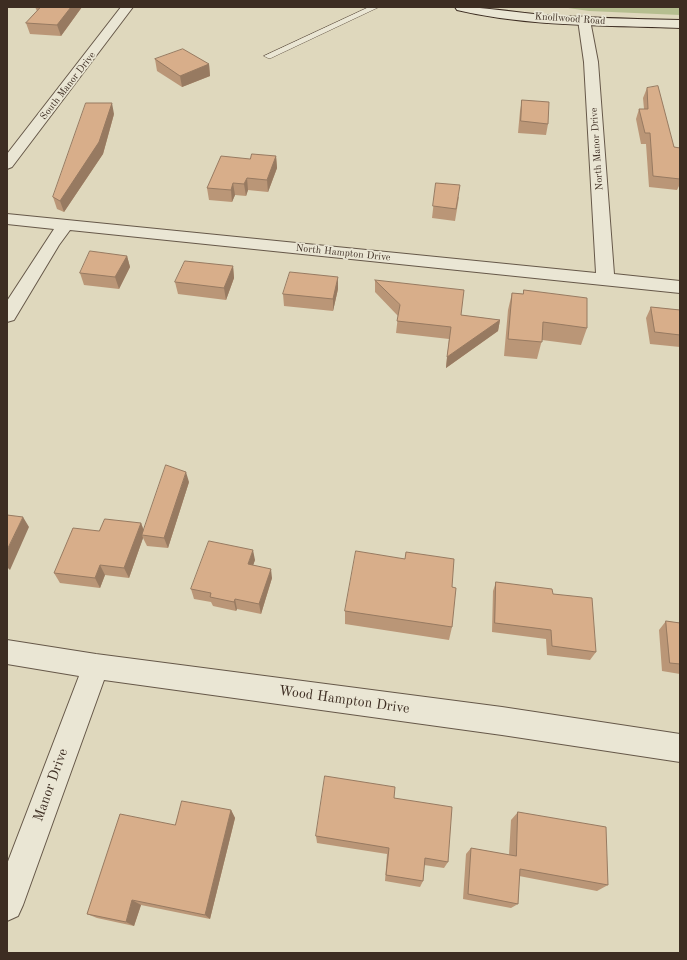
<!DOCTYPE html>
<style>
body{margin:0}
#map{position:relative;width:687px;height:960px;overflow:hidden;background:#dfd8bd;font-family:"Old Standard TT",serif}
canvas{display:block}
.frame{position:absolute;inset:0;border:8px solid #3d2d22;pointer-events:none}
</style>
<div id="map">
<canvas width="687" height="960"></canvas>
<div class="frame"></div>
</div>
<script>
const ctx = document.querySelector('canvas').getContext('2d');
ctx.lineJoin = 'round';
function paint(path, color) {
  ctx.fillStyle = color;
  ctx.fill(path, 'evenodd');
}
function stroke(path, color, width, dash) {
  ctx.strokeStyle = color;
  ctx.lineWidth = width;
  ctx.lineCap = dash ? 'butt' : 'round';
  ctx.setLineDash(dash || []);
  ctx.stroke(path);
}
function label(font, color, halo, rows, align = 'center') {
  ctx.font = font + ' "Old Standard TT",serif';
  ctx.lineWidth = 3.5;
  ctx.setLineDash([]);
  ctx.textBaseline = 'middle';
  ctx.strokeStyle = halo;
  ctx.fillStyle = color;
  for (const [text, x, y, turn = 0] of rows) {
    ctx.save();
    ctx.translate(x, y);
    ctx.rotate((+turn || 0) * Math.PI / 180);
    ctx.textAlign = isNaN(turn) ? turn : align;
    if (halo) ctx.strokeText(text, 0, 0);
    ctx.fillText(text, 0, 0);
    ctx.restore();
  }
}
paint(new Path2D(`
 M561,7h119v8l-91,-4z`), '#b5be8f');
const service = new Path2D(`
 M369,7h10l-108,51h-3l-4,-2z`);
const minor = new Path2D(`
 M121,7h12l-121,160 -5,2v-15z
 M584,16l4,1 2,3 8,42 16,212 66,7v12l-610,-63 -11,15 -45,75 -7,2v-21l47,-72 -47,-5v-10l589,59 -12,-211 -6,-42 2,-3z
 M7,640l89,14 406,53 178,27v28l-178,-27 -398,-55 -81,225 -5,11 -11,5v-57l72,-188 -72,-12z`);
const secondary = new Path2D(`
 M455,7c30,0 58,5 88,8 46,3 91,4 137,5v8c-74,-3 -151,-1 -223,-18z`);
stroke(service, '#665849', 1);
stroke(minor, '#665849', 2);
stroke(secondary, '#3d2d22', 2);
paint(service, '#eae6d4');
paint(minor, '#eae6d4');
paint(secondary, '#eae6d4');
paint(new Path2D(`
 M35,7h47l-21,29 -31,-2 -4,-11 11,-12z
 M155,59l54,5 1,12 -28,11 -25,-16z
 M647,88l27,59 6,1v36l-3,6 -28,-3 -3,-43h-5l-5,-25 3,-10h5l-1,-11z
 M522,100l26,24 -2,11 -28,-2 2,-22z
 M114,114l-11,40 -39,58 -7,-3 -4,-12z
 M276,156l1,12 -9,24 -20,-2 -2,6 -11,-1 -3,7 -23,-2 -2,-12 43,-29z
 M436,183l23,14 -4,24 -23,-3z
 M127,256l3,11 -11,22 -35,-4 -4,-12z
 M233,266l1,12 -8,22 -48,-6 -3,-12z
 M338,277v12l-5,22 -49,-5 -1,-12z
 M375,280l86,35 39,5 -2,11 -52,37 3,-29 -53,-6 2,-17 -23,-24z
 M524,290l63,38 -6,17 -39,-5 -5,19 -33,-3 4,-46 4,-17 11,1z
 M651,307l29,3v37l-30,-3 -4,-26z
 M189,482l-21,66 -21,-2 -4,-8 -14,40 -24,-3 -5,13 -40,-5 -6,-10 45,-42 42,-8 3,8z
 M255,560l-2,5 19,13 -11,36 -24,-5 -1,2 -23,-5 -2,-4 -17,-3 -3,-10z
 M496,582l57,12 43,58 -6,8 -43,-5 -1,-16 -54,-7 1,-41z
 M452,587v40l-3,13 -104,-16v-13z
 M666,621l14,2v51l-18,-3 -3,-41z
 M394,798l54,64 -4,6 -20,-3 -1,16 -3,6 -35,-6 2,-27 -70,-11 -1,-7z
 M231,810l4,8 -25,101 -69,-14 -7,21 -37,-8 -10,-4 88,-89z
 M518,812l90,73 -11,6 -78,-15 -1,28 -7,4 -48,-9 3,-45 5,-6 38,7 2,-35z`), '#ba9677');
paint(new Path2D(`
 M71,7h11l-21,29 -4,-11z
 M209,64l1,12 -28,11 -2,-11z
 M112,103l2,11 -11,40 -39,58 -4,-11z
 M276,156l1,12 -9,24 -1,-12z
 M247,178l1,12 -2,6 -2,-12z
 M233,183l2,12 -3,7 -1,-12z
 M127,256l3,11 -11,22 -4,-12z
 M233,266l1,12 -8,22 -2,-12z
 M338,277v12l-5,22v-12z
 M500,320l-2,11 -52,37 1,-11z
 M186,472l3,10 -21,66 -4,-10z
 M23,517l6,10 -19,43 -3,-3v-17z
 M141,523l4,11 -3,1 1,3 -14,40 -5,-10z
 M253,550l2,10 -5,14 -2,-10z
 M100,565l5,10 -5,13 -5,-10z
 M271,569l1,9 -11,36 -2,-10z
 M235,599l2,10 -1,2 -2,-9z
 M231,810l4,8 -25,101 -5,-4z
 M132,900l9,5 -7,21 -8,-4z`), '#977a61');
const building = new Path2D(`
 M41,7h30l-14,18 -31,-2z
 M183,49l26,15 -29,12 -25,-17z
 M658,86l16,61 6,1v31l-27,-3 -3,-43h-5l-6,-24h9l-1,-21z
 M522,100l27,2 -1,22 -27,-3z
 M86,103h26l-13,39 -39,59 -7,-4z
 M252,154l24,2 -9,24 -20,-2 -3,6 -11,-1 -2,7 -24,-2 14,-32 29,3z
 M436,183l24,2 -4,24 -23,-3z
 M90,251l37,5 -12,21 -35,-4z
 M185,261l48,5 -9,22 -49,-6z
 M290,272l48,5 -5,22 -50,-5z
 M375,280l89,10 -3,25 39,5 -53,37 4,-30 -54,-6 3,-16z
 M524,290l63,8v30l-44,-6 -1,20 -34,-3 4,-46 11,1z
 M651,307l29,3v25l-25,-3z
 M166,465l20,7 -22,66 -22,-3z
 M7,515l16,2 -16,33z
 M105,519l36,4 -17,45 -24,-3 -5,13 -41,-5 19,-45 26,3z
 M209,541l44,9 -5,14 23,5 -12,35 -24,-5 -1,3 -24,-5 1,-4 -20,-4z
 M356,551l49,8 1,-7 48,7 -2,28 4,1 -4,39 -107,-16z
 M496,582l56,7 1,5 39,4 4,54 -44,-6 -1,-16 -56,-7z
 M666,621l14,2v41l-10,-1z
 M325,776l70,11 -1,11 58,9 -4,55 -23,-4 -2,23 -37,-6 3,-27 -73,-12z
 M182,801l49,9 -26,105 -73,-15 -6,22 -39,-8 33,-100 55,11z
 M518,812l88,15 2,58 -88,-16 -2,35 -50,-10 3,-46 45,8z`);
paint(building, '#d8ae8a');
stroke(building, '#977a61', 1);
label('10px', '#3d2d22', '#eae6d4', [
 ["Knollwood Road",570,19,4],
 ["South Manor Drive",68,86,-52],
 ["North Manor Drive",597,149,-94],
 ["North Hampton Drive",343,253,6]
]);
label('14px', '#3d2d22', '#eae6d4', [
 ["Wood Hampton Drive",344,700,8],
 ["Manor Drive",51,785,-70]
]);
</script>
